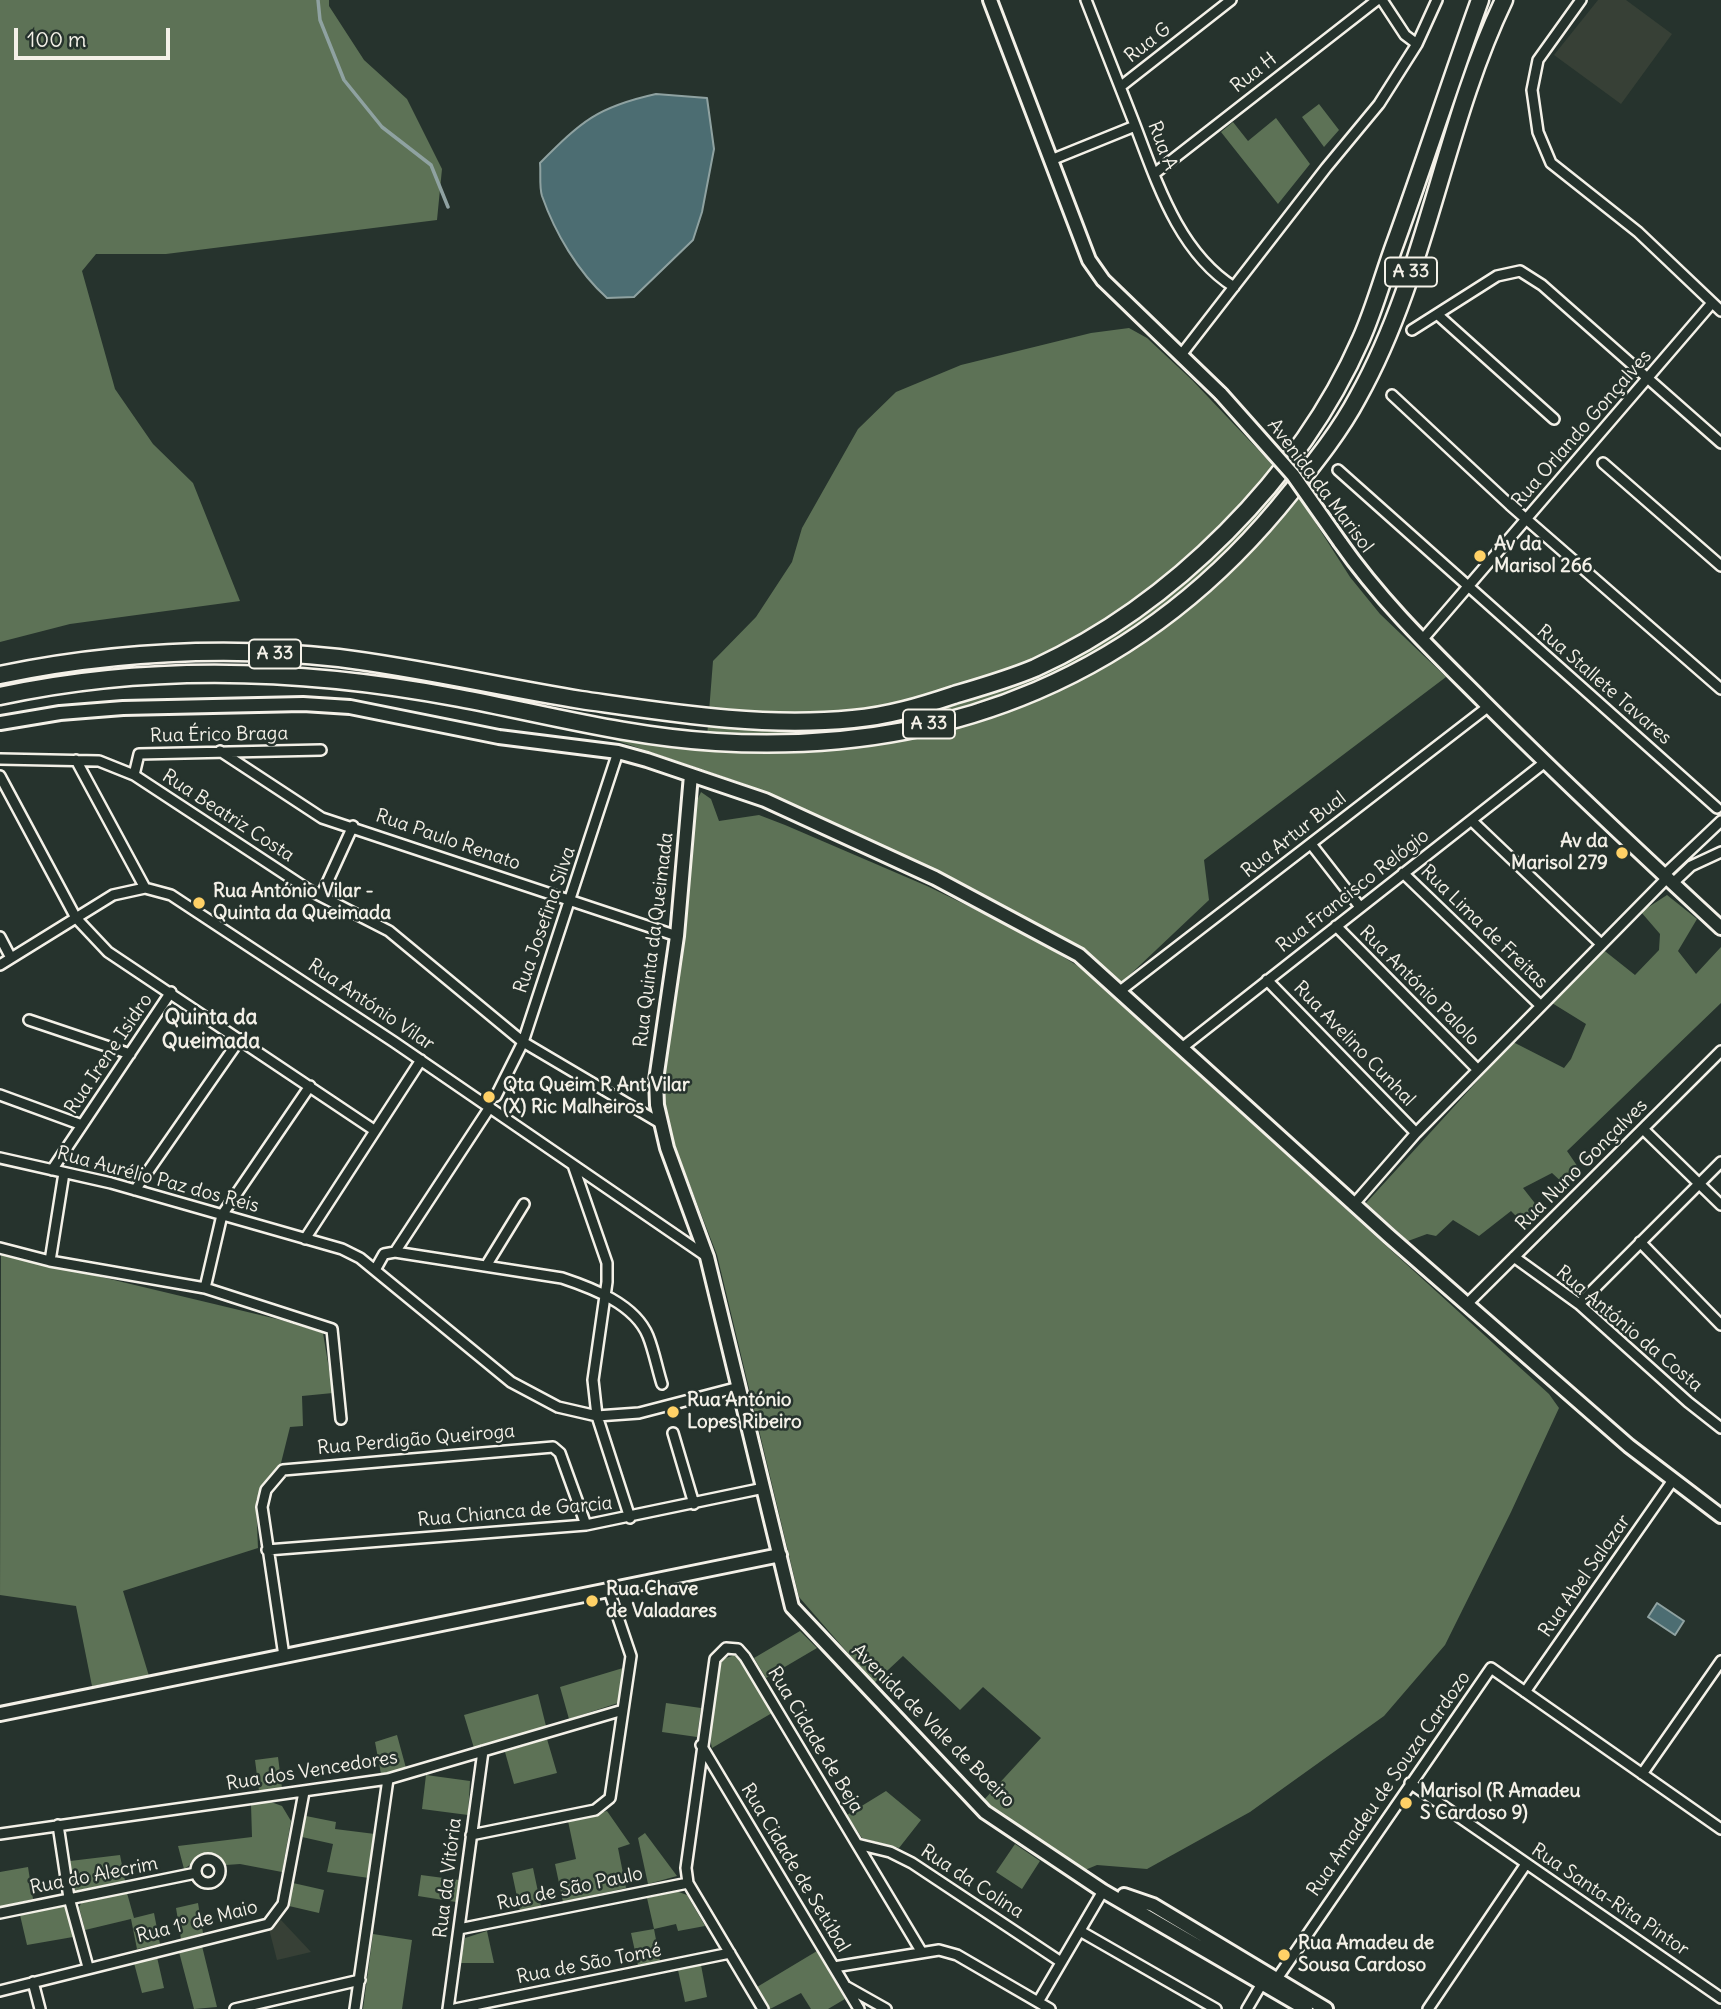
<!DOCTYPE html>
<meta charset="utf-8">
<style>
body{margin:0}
#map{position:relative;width:1721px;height:2009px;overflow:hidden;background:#26332d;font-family:Delius,sans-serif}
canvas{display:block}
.scale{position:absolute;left:14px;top:28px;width:156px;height:32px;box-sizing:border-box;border:4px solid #f4f1e8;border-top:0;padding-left:9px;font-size:21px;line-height:24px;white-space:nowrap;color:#f4f1e8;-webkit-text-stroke:5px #26332d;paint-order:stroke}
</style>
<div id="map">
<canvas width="1721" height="2009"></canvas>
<div class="scale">100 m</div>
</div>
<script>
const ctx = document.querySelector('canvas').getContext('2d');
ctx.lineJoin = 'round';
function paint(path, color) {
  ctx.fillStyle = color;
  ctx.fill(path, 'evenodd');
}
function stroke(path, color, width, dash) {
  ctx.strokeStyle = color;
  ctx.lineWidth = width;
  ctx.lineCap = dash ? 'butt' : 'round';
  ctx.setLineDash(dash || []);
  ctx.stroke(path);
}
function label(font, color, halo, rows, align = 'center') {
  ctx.font = font + ' Delius,sans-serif';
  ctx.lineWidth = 5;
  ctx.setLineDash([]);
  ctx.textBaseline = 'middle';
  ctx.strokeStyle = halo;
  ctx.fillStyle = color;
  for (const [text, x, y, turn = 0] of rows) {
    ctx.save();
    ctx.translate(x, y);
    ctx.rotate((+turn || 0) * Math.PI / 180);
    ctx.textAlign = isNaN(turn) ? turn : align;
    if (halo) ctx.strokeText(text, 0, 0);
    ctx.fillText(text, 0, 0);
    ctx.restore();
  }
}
paint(new Path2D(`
 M1598,0h28l46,34 -51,70 -67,-49z
 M281,1920l30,32 -34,8 -8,-31z`), '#374036');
paint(new Path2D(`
 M0,0h329v6l35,54 43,39 35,70 -5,51 -271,34h-70l-14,17 33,118 38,55 40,39 47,118 -170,23 -70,18z
 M1319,104l20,26 -15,17 -22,-30z
 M1276,118l34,46 -32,40 -57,-72 12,-10 15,19z
 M1129,328l18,10 45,42 74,78 33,39 51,80 30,37 66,63 -242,183 5,40 -89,84 -42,-34 -124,-67 -209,-99 -133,-45 94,11 7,-89 43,-44 36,-55 10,-34 56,-99 38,-37 65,-27 130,-32z
 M701,792l10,7 8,22 40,-6 26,10 142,61 101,49 53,33 468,426 10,14 -48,104 -66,133 -61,71 -134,96 -103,57 -50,-4 -12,5 -41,-22 -62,-46 59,-64 -58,-51 -23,23 -57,-54 -29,27 -75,-86 -82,-342 -52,-134 -3,-41 33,-275z
 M1667,895l30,24 -19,32 18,23 25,-27v56l-154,148 15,22 -17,12 -13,-12 -29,15 18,23 -17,13 -13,-13 -32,25 -26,-16 -17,16 -9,-2 -19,7 -42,-38 147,-161 51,26 7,-9 15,-35 -34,-21 49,-55 34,27 24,-25 1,-16 -19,-22z
 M1,1253l280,67 42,13 10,60 -31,3 1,30 -13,1 -9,36 -25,37 2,48 -135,43 26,85 -57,10 -16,-80 -76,-11z
 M800,1631l17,17 -51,30 -12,-20z
 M735,1655l6,4 31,54 -60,35 -3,-13 10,-68 4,-8z
 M623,1668l-5,35 -49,16 -9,-32z
 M538,1694l8,32 -72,22 -10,-33z
 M666,1703l35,5 -4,29 -35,-5z
 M397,1735l9,33 -25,6 -6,-32z
 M547,1739l10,34 -43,11 -9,-32z
 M278,1757l4,31 -23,3 -4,-31z
 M426,1775l44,6 -2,34 -46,-6z
 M886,1791l35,29 -22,28 -37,-10 -15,-23z
 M271,1802l11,4 9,15 -9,51 -42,-8 -14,1c-14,-25 -28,-5 -42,4l-6,-23 74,-9 -1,-33z
 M607,1811l23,33 -12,4 8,40 -63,14 -8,-38 21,-5 -8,-38z
 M306,1816l30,6 -1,7 40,5 -6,44 -42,-6 6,-28 -31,-7z
 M645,1833l32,43 -29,8 -10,-46z
 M1015,1844l25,17 -18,28 -26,-17z
 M120,1855l5,26 -50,10 -5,-30z
 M28,1867l5,32 -33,8v-35z
 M533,1868l8,38 -21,5 -8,-38z
 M421,1875l38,5 -3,22 -38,-6z
 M293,1883l31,7 -5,23 -30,-7z
 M676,1891l11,4 18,31 -27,5 -2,-7 -22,5 6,32 -22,4 -7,-32 23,-4 -7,-31z
 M127,1893l7,25 20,-5 6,31 -23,5 -6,-30 -46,11 -6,-23 3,-5z
 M198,1903l5,30 -22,6 -5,-31z
 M65,1905l8,32 -46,8 -7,-30z
 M487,1931l7,32h-34l5,-25z
 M373,1934l39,6 -10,69h-39z
 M202,1946l15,61 -23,2 -15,-57z
 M817,1951l28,48 -17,10h-17l-10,-16 -31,16 -13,-22z
 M157,1957l7,31 -22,5 -8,-30z
 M701,1965l6,32 -22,5 -7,-32z`), '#5d7256');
const water = new Path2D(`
 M656,94l51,4 7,51 -12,63 -9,28 -59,57 -27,1c-29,-26 -52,-65 -65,-102 -3,-10 -1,-23 -2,-33 42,-42 57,-56 116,-69z
 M1657,1603l27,18 -9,14 -27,-18z`);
paint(water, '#4c6d72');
stroke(water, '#8fa2a1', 2);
stroke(new Path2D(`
 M318,0l2,20 24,60 38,47 49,38 17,42`), '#8fa2a1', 3.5);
const street = new Path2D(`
 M1086,0c16,40 31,80 47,120 23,59 44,131 101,167
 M1382,0l23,35 12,9
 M1581,0l-43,60 -6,30 6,42 13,31 87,69 83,79
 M1120,87l111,-87
 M1051,160l84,-34
 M1154,174l223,-174
 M1438,315l116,104
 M1412,330l85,-54 23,-5 22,14 179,158
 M1181,355l145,-187 53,-64 38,-60 20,-44
 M1392,395l118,110 211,184
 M1603,463l118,103
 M1338,470l379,338
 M1422,640l290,-337
 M220,751l102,67 355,118
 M0,759l99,2 35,14 175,115 80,41 134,111 137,81
 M76,760l69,128
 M134,775l5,-21 182,-4
 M0,776l76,142 32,34 266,178
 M1472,821l129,123
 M1311,844l49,63
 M1403,873l138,133
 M1664,875l57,-54
 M1673,883l18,-17 30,-14
 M321,896l32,-70
 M1336,926l142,144
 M0,937l11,21
 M0,965l113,-70 32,-7 26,7 223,147 312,214
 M1267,980l149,153
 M1120,991l369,-285
 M29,1020l101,34
 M1183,1047l361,-284
 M0,1095l82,30
 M496,1096l27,-54 95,-290
 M1643,1129l78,76
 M0,1158l111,25 231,66 18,9 151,124 47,25 39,9 42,-3 100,-26
 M573,1165l34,98v19l-14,98 4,36 33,102
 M52,1170l119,-178
 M135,1190l105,-151
 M1353,1205l63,-72 251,-255
 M305,1239l116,-179
 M1640,1242l81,83
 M0,1248l50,13 155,27 127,41 9,90
 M395,1252l95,-145
 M1514,1257l65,47 109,98 33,26
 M50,1261l14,-88
 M486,1266l38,-62
 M375,1270l9,-16 11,-2 167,26c30,10 73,26 86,58 6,15 9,32 14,48
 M205,1288l17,-73 88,-129
 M1467,1304l254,-253
 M1579,1304l142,-142
 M673,1433l21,71
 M267,1550l319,-25 178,-37
 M284,1656l-22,-149 4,-17 17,-20 270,-23 7,6 26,72
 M1525,1692l148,-212
 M701,1745l158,264
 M1642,1774l79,-113
 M1410,1783l311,215
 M58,1825l11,73 19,69
 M0,1834l388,-55 235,-69
 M471,1835l124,-25 15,-12 21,-142 -22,-65
 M857,1844l33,8 22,11 149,99
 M196 1871a12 12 0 1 1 24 0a12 12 0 1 1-24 0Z
 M0,1913l196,-40
 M459,1929l229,-46
 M1080,1931l136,78
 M834,1967l105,-17 18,5 93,54
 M33,1982l7,27
 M1274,1983l217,-315 230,161
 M847,1987l39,22
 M0,1991l268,-67 15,-20 21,-112
 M1038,2002l65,-111
 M235,2009l125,-29
 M355,2009l33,-230
 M448,2009l35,-258
 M455,2009l275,-56
 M763,2009l-75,-126 -2,-15 29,-209 11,-11 12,1 7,8 176,294
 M1247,2009l17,-29
 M1428,2009l98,-145`);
const secondary = new Path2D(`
 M990,0l99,260 14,20 118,114
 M1340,542c41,59 91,107 142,158 78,78 158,153 239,228
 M0,723l60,-10 63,-5 180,-4 47,3 149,30 119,15 29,8 118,40 170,78 144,77 310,281 240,210 92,70
 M691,775l-14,161 -21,144 1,25 10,43 40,109 85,350 193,205 118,79 203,118
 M0,1714l780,-159
 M1124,1895l29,10 173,104`);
const highway = new Path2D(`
 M0,675c111,-23 226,-29 339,-17 81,10 161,29 242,42 91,13 180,28 272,19 35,-3 68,-13 101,-24 27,-8 55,-16 81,-27 137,-63 265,-190 326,-329 14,-31 23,-66 35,-98 29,-80 55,-161 84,-241
 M0,696c152,-33 307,-27 459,2 85,16 170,39 257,44 232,14 430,-67 575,-250 24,-30 49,-61 67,-95 69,-124 85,-270 146,-397`);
stroke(street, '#f4f1e8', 14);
stroke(secondary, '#f4f1e8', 18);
stroke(highway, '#f4f1e8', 21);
stroke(street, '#26332d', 9);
stroke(secondary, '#26332d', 12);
stroke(highway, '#26332d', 16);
const secondaryBridge = new Path2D(`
 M1221,394l72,81 47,67`);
stroke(secondaryBridge, '#f4f1e8', 18, []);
stroke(secondaryBridge, '#26332d', 12);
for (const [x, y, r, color] of [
 [1480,556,7,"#ffd166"],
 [1622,853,7,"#ffd166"],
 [199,903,7,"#ffd166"],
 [489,1097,7,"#ffd166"],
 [673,1412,7,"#ffd166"],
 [592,1601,7,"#ffd166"],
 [1406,1803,7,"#ffd166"],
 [1284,1955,7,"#ffd166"]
]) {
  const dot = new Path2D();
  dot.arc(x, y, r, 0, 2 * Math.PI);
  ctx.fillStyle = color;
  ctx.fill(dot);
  stroke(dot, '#26332d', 2.5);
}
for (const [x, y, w] of [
 [1411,272,52],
 [275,654,52],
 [929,724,52]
]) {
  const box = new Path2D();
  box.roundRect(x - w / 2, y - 14.5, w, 29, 5);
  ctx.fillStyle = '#26332d';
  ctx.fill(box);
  stroke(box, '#f4f1e8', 2);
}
label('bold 18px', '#f4f1e8', null, [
 ["A 33",1411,272],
 ["A 33",275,654],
 ["A 33",929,724]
]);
label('19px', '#f4f1e8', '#26332d', [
 ["Rua G",1148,43,-38],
 ["Rua H",1254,73,-38],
 ["Rua A",1162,146,69],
 ["Rua Orlando Gonçalves",1582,429,-49],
 ["Avenida da Marisol",1320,486,53],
 ["Rua Stallete Tavares",1604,685,41],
 ["Rua Érico Braga",219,735,-1],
 ["Rua Beatriz Costa",228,816,33],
 ["Rua Artur Bual",1294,835,-38],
 ["Rua Paulo Renato",448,840,19],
 ["Rua Francisco Relógio",1353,891,-38],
 ["Rua Josefina Silva",545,920,-71],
 ["Rua Lima de Freitas",1484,927,44],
 ["Rua Quinta da Queimada",654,940,-83],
 ["Rua António Palolo",1419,986,45],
 ["Rua António Vilar",371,1005,34],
 ["Rua Avelino Cunhal",1354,1044,46],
 ["Rua Irene Isidro",109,1054,-56],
 ["Rua Nuno Gonçalves",1582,1165,-45],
 ["Rua Aurélio Paz dos Reis",158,1180,15],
 ["Rua António da Costa",1629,1329,40],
 ["Rua Perdigão Queiroga",416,1440,-5],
 ["Rua Chianca de Garcia",515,1512,-5],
 ["Rua Abel Salazar",1585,1576,-55],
 ["Avenida de Vale de Boeiro",933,1726,45],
 ["Rua Cidade de Beja",815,1740,59],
 ["Rua dos Vencedores",312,1771,-9],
 ["Rua Amadeu de Souza Cardozo",1389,1784,-55],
 ["Rua Cidade de Setúbal",795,1868,59],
 ["Rua do Alecrim",94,1876,-11],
 ["Rua da Vitória",448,1878,-83],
 ["Rua da Colina",972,1882,33],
 ["Rua de São Paulo",570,1889,-12],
 ["Rua Santa-Rita Pintor",1610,1900,34],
 ["Rua 1º de Maio",197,1922,-14],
 ["Rua de São Tomé",589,1964,-11]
]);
label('bold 19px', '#f4f1e8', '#26332d', [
 ["Av da",1494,545],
 ["Marisol 266",1494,567],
 ["Av da",1608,842,"right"],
 ["Marisol 279",1608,864,"right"],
 ["Rua António Vilar -",213,892],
 ["Quinta da Queimada",213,914],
 ["Qta Queim R Ant Vilar",503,1086],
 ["(X) Ric Malheiros",503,1108],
 ["Rua António",687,1401],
 ["Lopes Ribeiro",687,1423],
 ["Rua Chave",606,1590],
 ["de Valadares",606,1612],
 ["Marisol (R Amadeu",1420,1792],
 ["S Cardoso 9)",1420,1814],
 ["Rua Amadeu de",1298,1944],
 ["Sousa Cardoso",1298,1966]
], 'left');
label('bold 21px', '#f4f1e8', '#26332d', [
 ["Quinta da",211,1018],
 ["Queimada",211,1042]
]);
</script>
